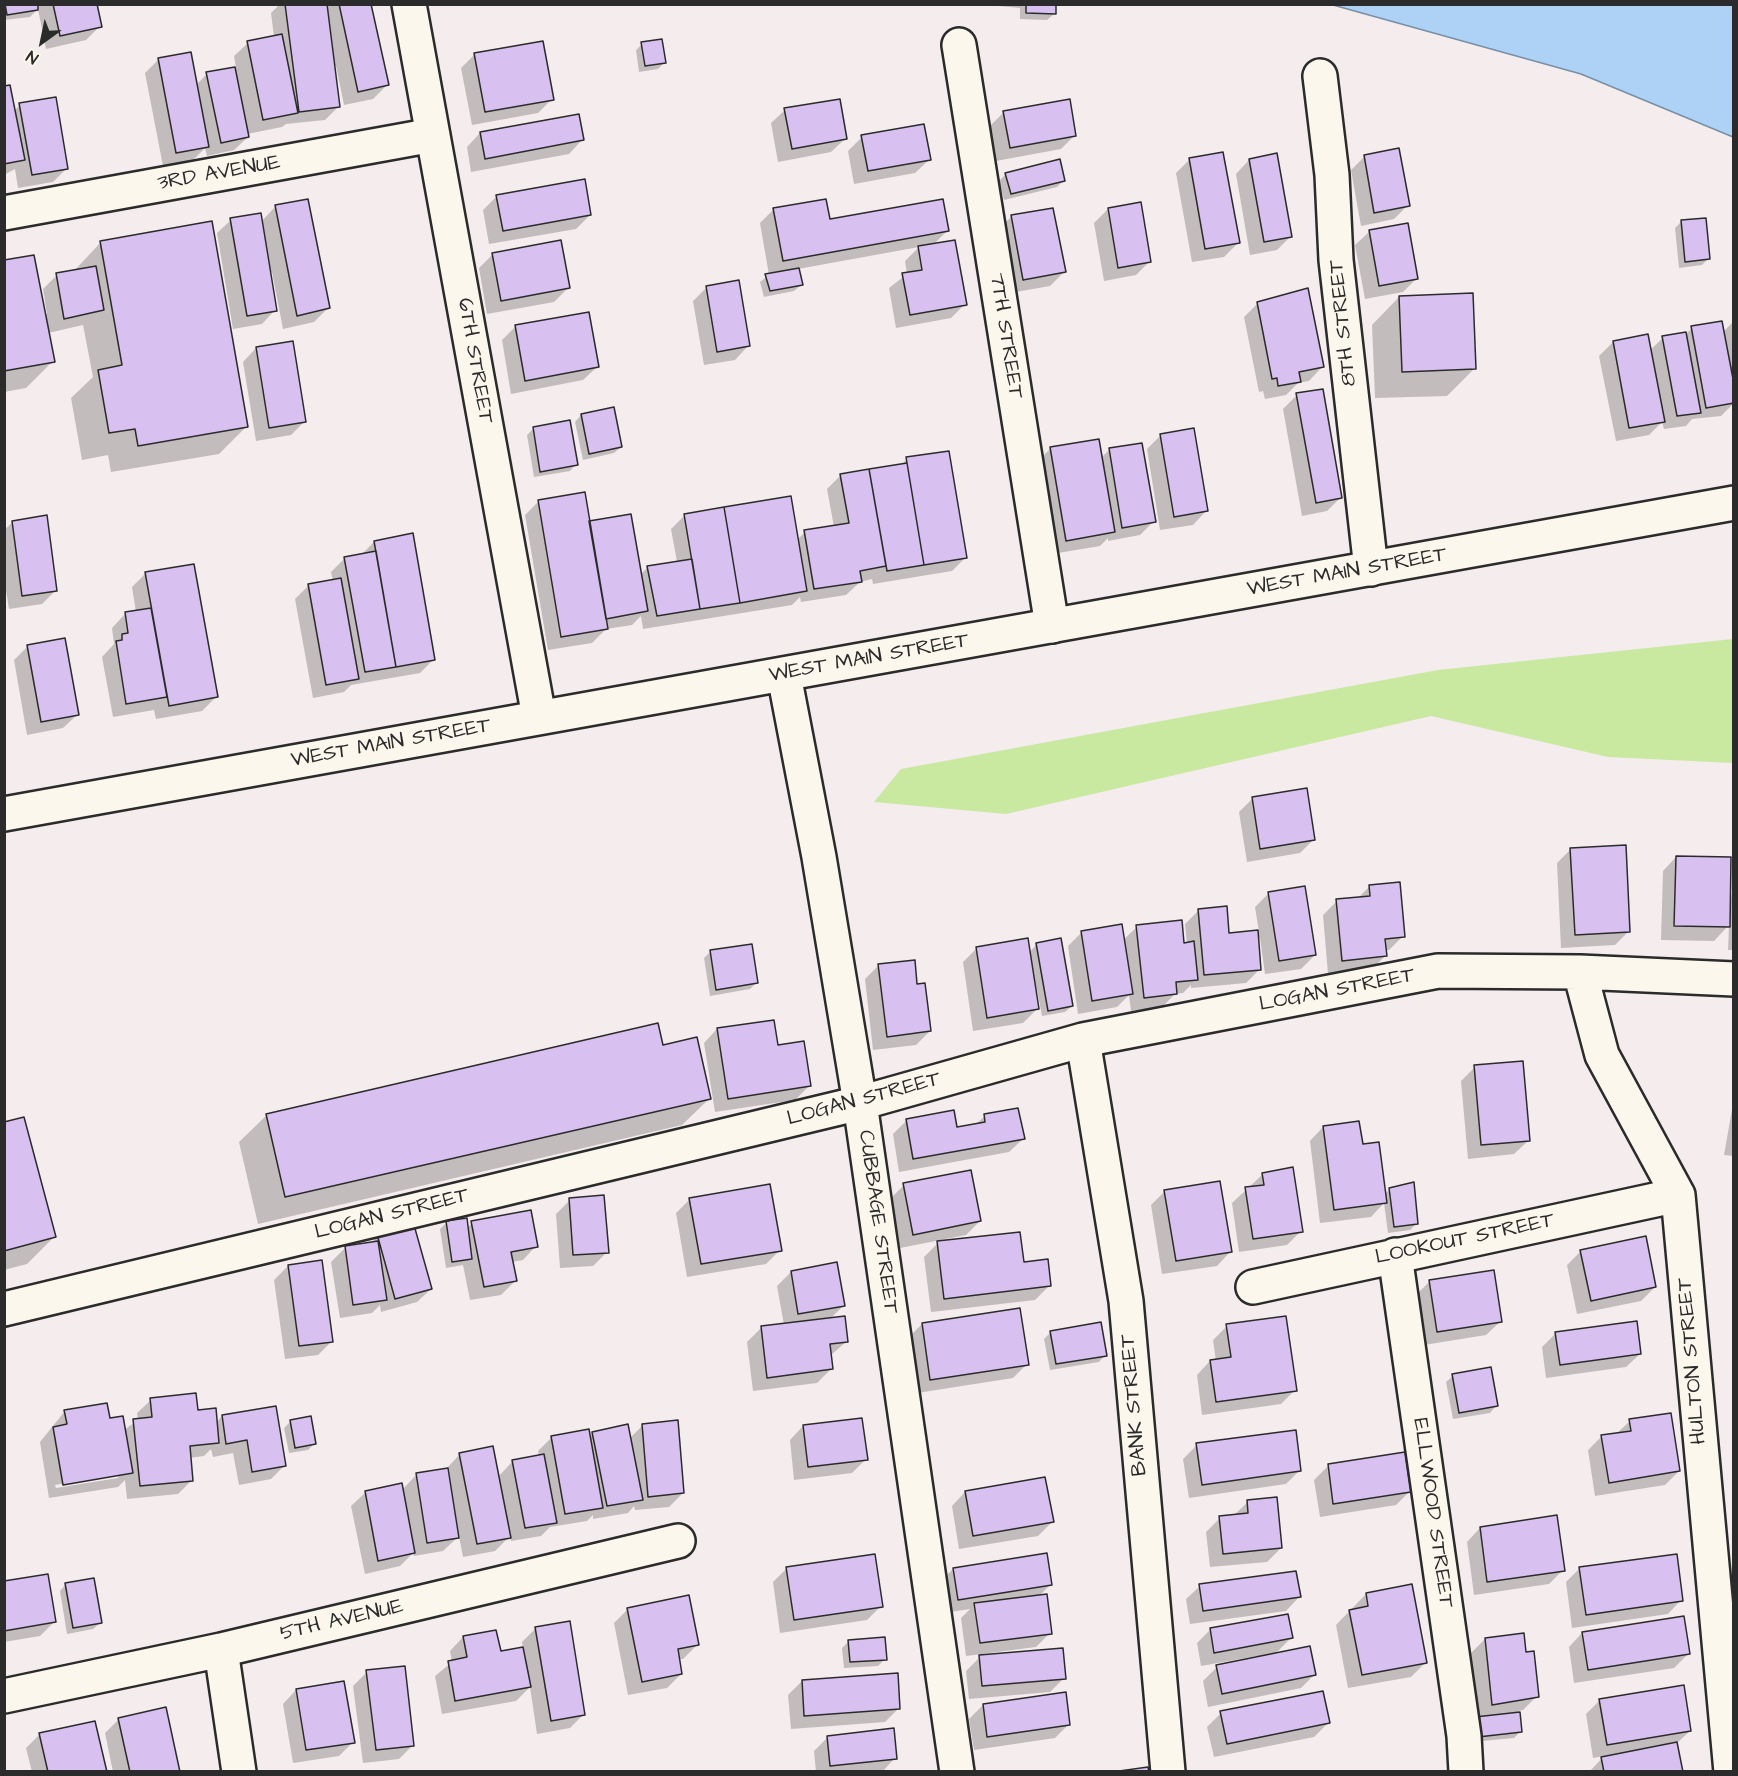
<!DOCTYPE html>
<style>
body{margin:0}
#map{position:relative;width:1738px;height:1776px;overflow:hidden;background:#f4eced;font-family:"Architects Daughter",sans-serif}
canvas{display:block}
.frame{position:absolute;inset:0;border:6px solid #2b2b2b;pointer-events:none}
.north{position:absolute;left:12px;top:12px;width:60px;height:60px;-webkit-text-stroke:4px #fbf7ec;paint-order:stroke;rotate:213deg;font-size:16px;font-weight:700;line-height:24px;text-align:center;color:#2b2b2b}
.north::after{content:'';display:block;margin:auto;width:21px;height:27px;background:#2b2b2b;clip-path:polygon(50% 0,100% 100%,50% 72%,0 100%)}
</style>
<div id="map">
<canvas width="1738" height="1776"></canvas>
<div class="frame"></div>
<div class="north">N</div>
</div>
<script>
const ctx = document.querySelector('canvas').getContext('2d');
ctx.lineJoin = 'round';
function paint(path, color) {
  ctx.fillStyle = color;
  ctx.fill(path, 'evenodd');
}
function stroke(path, color, width, dash) {
  ctx.strokeStyle = color;
  ctx.lineWidth = width;
  ctx.lineCap = dash ? 'butt' : 'round';
  ctx.setLineDash(dash || []);
  ctx.stroke(path);
}
function label(font, color, halo, rows, align = 'center') {
  ctx.font = font + ' "Architects Daughter",sans-serif';
  ctx.lineWidth = 5;
  ctx.setLineDash([]);
  ctx.textBaseline = 'middle';
  ctx.strokeStyle = halo;
  ctx.fillStyle = color;
  for (const [text, x, y, turn = 0] of rows) {
    ctx.save();
    ctx.translate(x, y);
    ctx.rotate((+turn || 0) * Math.PI / 180);
    ctx.textAlign = isNaN(turn) ? turn : align;
    if (halo) ctx.strokeText(text, 0, 0);
    ctx.fillText(text, 0, 0);
    ctx.restore();
  }
}
paint(new Path2D(`
 M1733,639v124l-125,-6 -177,-41 -425,98 -132,-12 27,-33 537,-99z`), '#c9e8a0');
const water = new Path2D(`
 M1333,5h400v132l-152,-63z`);
paint(water, '#add2f6');
stroke(water, '#798fa5', 1.5);
paint(new Path2D(`
 M4,4h92l4,22 -14,14 -40,9 -8,-40 -8,8 -26,3z
 M280,4h90l17,81 -14,14 -29,6 -8,-39h-3l6,40 -14,14 -39,4 -4,3 -35,7 1,3 -14,13 -27,6 -2,-8 -12,12 -30,6 -18,-93 14,-14 37,26 11,-11 29,-6 -2,-12 14,-13 26,-6 -3,-24z
 M977,4h77v10l-7,6 -27,-1v-11z
 M642,44l22,19 -6,6 -19,3 -3,-22z
 M475,54l77,45 -14,14 -66,12 -11,-57z
 M4,88l10,23 6,-6 47,63 -14,14 -35,6 -3,-19 -11,6z
 M785,110l60,29 -14,13 -53,10 -7,-39z
 M1004,112l71,23 -14,14 -65,12 -6,-35z
 M480,133l102,7 -13,14 -98,18 -4,-25z
 M862,137l67,23 -14,13 -61,11 -6,-33z
 M1365,156l43,49 -14,14 -33,7 -10,-56z
 M1190,159l48,84 -14,14 -32,5 -16,-89z
 M1249,160l42,76 -14,14 -27,5 -14,-81z
 M1006,174l57,7 -6,6 -53,13 -5,-19z
 M497,196l93,19 -14,14 -87,15 -6,-34z
 M275,207l53,101 -14,14 -31,7 -11,-57 -3,1 6,37 -13,14 -29,5 -16,-96 14,-13 30,2z
 M774,209l55,12 118,10 -14,14 32,59 -14,14 -55,10 -7,-40 18,-14 -2,-13 14,-14 -121,22 3,16 -7,6 -30,6 -4,-15 9,-7 -9,-52z
 M1108,209l42,52 -14,14 -32,6 -10,-58z
 M1012,216l52,56 -14,14 -40,7 -12,-63z
 M1682,221l27,37 -7,7 -23,3 -4,-40z
 M1407,225l9,54 -13,13 -38,7 -10,-54 14,-13z
 M101,242l145,185 -27,27 -108,18 -3,-17 -26,5 -11,-62 22,-21 -10,-52 -35,8 5,28 -27,27 -22,4v-130l40,52h3l-4,-25 14,-14 17,-4z
 M493,254l75,34 -14,14 -67,12 -8,-46z
 M707,287l41,59 -13,14 -31,5 -11,-64z
 M1399,297l75,72 -27,27 -72,2 -3,-73z
 M1258,303l64,64 -13,14 -11,2 -12,12 -21,4 -2,-8 -4,1 -15,-75z
 M1734,321v86l-1,-3 -12,12 -29,3 -6,7 -22,3 -2,-7 -13,13 -33,6 -17,-85 14,-14 37,8 13,-12 24,-5 5,-5 30,5z
 M516,326l81,41 -14,13 -72,14 -9,-54z
 M256,348l49,73 -14,14 -35,6 -13,-79z
 M1297,395l44,102 -14,14 -25,5 -19,-107z
 M581,415l40,32 -7,6 -31,7 -8,-38z
 M534,428l42,36 -6,7 -36,6 -7,-42z
 M1160,436l46,75 -13,14 -33,5 -13,-81z
 M1141,445l13,76 -14,14 -32,6v-3l-8,8 -48,8 -15,-92 14,-14 50,10 8,-8z
 M907,459l59,98 -14,14 -79,13 -1,-5 -12,3 -14,13 -45,7 -1,-5 -8,8 -149,24 -2,-13 -9,9 -26,4 -14,14 -44,7 -23,-135 14,-14 49,21 52,53 8,-8 29,-5 -6,-33 14,-14 112,25 8,-8 29,-5 -7,-38 14,-14 60,-10z
 M13,522l43,68 -14,14 -33,5 -5,-31v-48z
 M374,542l60,117 -14,14 -69,12 -7,7 -31,6 -18,-99 14,-14 24,-4 -2,-9 14,-14 16,-3z
 M146,573l70,124 -14,14 -46,8 -2,-9 -41,7 -11,-60 12,-13 -2,-16 13,-14 11,-2 -4,-25z
 M28,646l49,69 -14,13 -36,7 -13,-75z
 M1253,798l61,41 -14,14 -53,9 -8,-50z
 M1571,849l58,82 -14,14 -54,3 -4,-85z
 M1676,857l53,43h2l3,-23v73h-6l1,-25 -15,16 -53,-1 2,-69z
 M1370,886l33,50 -14,14h-4v6l-14,14 -43,4 -5,-59 14,-14 20,-2z
 M1269,893l46,62 -14,14 -36,5 -5,-36h-3l3,31 -14,14 -55,5v-3l-8,8 -8,1 -13,13 -31,4 -2,-16 -12,12 -39,7 -10,-68 14,-14 41,8 14,-13 50,17 -2,-20 14,-14 29,25 31,-3 -4,-25z
 M1036,945l36,61 -7,6 -23,4 -5,-26 -3,1 3,18 -14,14 -50,8 -10,-69 14,-14 52,5z
 M711,951l45,32 -6,6 -40,7 -6,-38z
 M879,965l37,21 14,45 -14,14 -43,5 -8,-71z
 M717,1029l59,18 33,39 -14,14 -80,12 -11,-69z
 M662,1047l48,51 -28,27 -424,99 -19,-82 28,-27z
 M1475,1067l53,74 -14,13 -46,5 -7,-78z
 M1734,1098v58l-10,-1z
 M985,1116l38,23 -14,13 -110,20 -6,-38 14,-14 48,9 20,-4z
 M4,1124l50,113 -27,27 -23,6z
 M1323,1127l38,19 23,49 6,-6 26,35 -6,6 -22,3 -4,-30 -13,14 -51,6 -10,-82z
 M1263,1174l38,57 -14,14 -48,7 -7,-49z
 M904,1185l76,36 -14,14 -66,13 -10,-49z
 M1165,1191l65,61 -13,14 -55,8 -11,-69z
 M690,1199l90,51 -14,14 -79,13 -11,-64z
 M570,1200l37,52 -14,14 -33,2 -4,-54z
 M447,1222l20,6 5,-5 64,23 -13,14 -11,2 3,19 -14,14 -31,5 -7,-35 -17,3 -6,-39z
 M378,1236l53,53 -14,13 -36,10 -1,-7 -8,8 -32,5 -9,-56 14,-14 25,-4z
 M938,1243l84,20 27,23 -14,14 -104,12 -7,-55z
 M1580,1252l75,35 -14,14 -64,13 -10,-49z
 M288,1266l44,75 -14,14 -33,4 -11,-79z
 M791,1272l53,33 -14,14 17,22 -17,15 1,13 -14,14 -64,8 -6,-49 14,-14 23,-3 -7,-39z
 M1430,1281l70,41 -14,13 -62,10 -8,-50z
 M922,1324l105,40 -14,14 -96,15 -9,-55z
 M1227,1326l68,64 -14,14 -79,11 -5,-40 13,-14h6l-3,-21z
 M1051,1332l54,23 -6,7 -49,8 -6,-31z
 M1556,1333l84,21 -14,13 -80,11 -4,-31z
 M1453,1376l43,30 -6,7 -37,6 -7,-37z
 M151,1400l46,12 19,11 6,-7 63,49 -14,14 -32,6 -6,-32 -20,4 -2,-8 -7,7 -15,2 3,22 -14,14 -51,5 -2,-19 -7,7 -69,11 -9,-56 25,-31 43,9 16,10 14,-10 -1,-7zM118,1474v4l-62,10 -1,-3z
 M1630,1421l49,50 -14,14 -70,11 -7,-46 14,-14 14,-2z
 M290,1422l25,21 -7,7 -19,3 -5,-25z
 M643,1425l40,68 -14,14 -34,3 -1,-4 -6,7 -35,6v-4l-6,6 -37,6 -9,9 -30,5 -1,-5 -15,15 -32,6 -4,-21 -16,15 -29,5 -1,-3 -13,13 -35,8 -14,-68 14,-13 37,-3 15,-16 29,-5 14,-15 38,23 14,-15 27,-5 -1,-6 14,-14h37l4,-4 37,5z
 M803,1426l63,33 -14,14 -58,7 -4,-40z
 M1197,1445l103,25 -14,14 -97,14 -6,-39z
 M1328,1466l82,25 -14,14 -76,12 -6,-37z
 M965,1492l87,30 -14,14 -79,13 -7,-43z
 M1248,1502l33,46 -14,14 -57,5 -4,-35 14,-14 14,-3z
 M1480,1528l83,42 -14,14 -75,11 -7,-53z
 M787,1568l94,38 -14,14 -87,13 -7,-51z
 M1580,1568l101,32 -13,14 -96,14 -6,-46z
 M953,1569l97,16 -11,11 11,37 -14,14 -70,9 -5,-38 9,-9 -26,4 -5,-30z
 M4,1583l50,39 -14,14 -36,6z
 M66,1584l34,39 -7,6 -26,5 -7,-43z
 M1200,1586l99,11 -13,14 -96,13 -4,-25z
 M1366,1594l59,69 -14,14 -63,11 -12,-63z
 M628,1609l69,36 -14,14h-5l3,15 -14,14 -39,7 -14,-72z
 M536,1628l47,87 -13,13 -33,6 -7,-47 -14,14 -74,13 -7,-38 17,-14 -2,-11 13,-14 36,15 24,-4 -1,-6z
 M1211,1629l80,9 -17,17 41,19 -14,14 -93,19 -5,-26 14,-14 40,-9v-2l-56,10 -4,-23z
 M1582,1633l106,21 -14,14 -100,15 -5,-36z
 M1485,1639l40,15 12,42 -14,14 -5,1 3,20 -7,7 -42,4 6,-24 -7,-65z
 M849,1641l36,18 -7,7 -34,2 -2,-20z
 M980,1657l84,21 -14,14 -81,7 -3,-28z
 M367,1672l46,73 -14,14 -36,4 -10,-77z
 M802,1681l97,27 -14,14 -94,7 -3,-34z
 M296,1690l57,52 -14,14 -46,7 -10,-59z
 M1600,1700l90,31 -14,13 6,28h-93l15,-16 -11,2 -7,-44z
 M983,1705l86,19 -14,14 -81,12 -5,-31z
 M1221,1713l107,10 -14,14 -100,20 -7,-30z
 M119,1719l59,53h-65l-8,-39z
 M40,1734l65,38h-73l-6,-24z
 M828,1737l67,21 -13,14h-66l-2,-21z`), '#0003');
const building = new Path2D(`
 M5,4h33v6l-31,5z
 M53,4h44l5,23 -42,9z
 M285,4h42l13,103 -41,5z
 M339,4h32l18,81 -31,7z
 M1026,4h30v10l-30,-1z
 M282,34l16,79 -35,7 -16,-79z
 M662,39l4,24 -21,3 -4,-24z
 M543,41l11,59 -69,12 -11,-59z
 M191,52l18,95 -33,6 -18,-95z
 M235,67l14,70 -28,6 -15,-71z
 M10,85l15,75 -21,4v-78z
 M56,97l12,72 -36,6 -13,-72z
 M840,99l7,40 -55,10 -8,-41z
 M1070,99l6,37 -66,12 -7,-37z
 M579,114l5,26 -99,19 -5,-27z
 M924,124l7,36 -63,11 -7,-36z
 M1399,148l11,58 -36,7 -10,-58z
 M1223,152l17,91 -35,6 -16,-91z
 M1277,153l15,84 -28,5 -15,-83z
 M1060,159l5,22 -54,13 -6,-21z
 M585,179l6,36 -88,16 -7,-36z
 M308,199l22,109 -33,8 -22,-111z
 M826,199l4,20 113,-20 6,32 -166,30 -10,-53z
 M1141,202l10,60 -33,6 -10,-60z
 M1053,208l13,64 -43,8 -12,-65z
 M261,213l16,98 -30,5 -17,-98z
 M1706,218l4,41 -25,3 -4,-42z
 M212,221l36,206 -110,19 -3,-17 -26,4 -11,-63 24,-5 -22,-124z
 M1408,223l10,56 -39,7 -10,-56z
 M561,240l9,48 -69,13 -9,-48z
 M955,240l12,65 -57,10 -8,-42 20,-3 -4,-24z
 M34,255l21,107 -51,9v-111z
 M96,266l8,44 -40,9 -8,-46z
 M799,268l4,17 -33,6 -5,-17z
 M739,280l11,66 -33,6 -11,-66z
 M1308,288l16,79 -25,5 2,10 -23,4 -1,-8 -5,1 -15,-77z
 M1473,293l3,76 -74,3 -3,-76z
 M589,312l10,55 -74,14 -10,-56z
 M1722,321l12,63v19l-28,5 -15,-82z
 M1686,332l15,81 -24,3 -15,-80z
 M1648,334l17,88 -36,6 -16,-87z
 M293,341l13,81 -37,6 -13,-81z
 M1323,389l19,109 -26,5 -20,-110z
 M614,407l8,40 -33,7 -8,-40z
 M570,420l8,45 -38,7 -7,-45z
 M1194,428l14,83 -34,6 -14,-83z
 M1099,439l16,93 -49,9 -16,-94z
 M1142,443l14,79 -34,6 -13,-80z
 M949,451l18,107 -43,7 -18,-108z
 M907,463l17,102 -37,6 -18,-102z
 M869,469l17,97 -26,5 2,11 -48,7 -10,-59 45,-7 -9,-49z
 M585,492l23,137 -47,8 -23,-137z
 M791,496l16,95 -67,12 -16,-96z
 M724,507l16,96 -40,6 -16,-95z
 M631,514l17,97 -42,8 -17,-98z
 M47,515l10,76 -35,5 -10,-75z
 M413,533l22,127 -39,7 -22,-126z
 M376,551l20,116 -31,5 -21,-115z
 M692,559l8,50 -43,7 -10,-50z
 M194,564l24,133 -49,9 -24,-134z
 M341,578l18,101 -33,6 -18,-101z
 M151,608l16,89 -41,7 -10,-63 6,-1v-6l6,-1 -3,-21z
 M65,638l14,77 -38,7 -14,-77z
 M1307,788l8,52 -55,9 -8,-52z
 M1626,845l4,87 -55,3 -5,-87z
 M1676,856l55,1 -1,70 -56,-1z
 M1400,882l5,55 -20,2 2,17 -45,5 -6,-62 34,-3 -1,-11z
 M1305,886l11,69 -37,6 -11,-69z
 M1227,906l2,27 29,-3 3,40 -57,5 -6,-66z
 M1182,920l2,23 10,-2 4,39 -22,2 1,12 -33,4 -8,-73z
 M1122,924l11,70 -41,7 -11,-70z
 M1028,938l11,71 -52,9 -11,-71z
 M1061,938l12,68 -25,5 -12,-68z
 M752,944l6,39 -42,7 -6,-40z
 M915,960l2,24 8,-1 6,48 -44,6 -9,-73z
 M774,1020l4,25 26,-4 7,45 -83,13 -11,-71z
 M658,1023l5,22 34,-8 14,62 -426,98 -19,-83z
 M1523,1061l7,80 -49,4 -7,-80z
 M1018,1108l7,31 -112,20 -7,-40 48,-9 3,17 28,-5 -1,-8z
 M24,1117l32,120 -52,14v-129z
 M1359,1121l4,23 16,-2 8,61 -53,7 -11,-84z
 M1293,1167l10,65 -50,7 -8,-52 19,-2 -2,-12z
 M971,1170l10,51 -68,14 -10,-52z
 M1220,1181l12,71 -56,9 -12,-71z
 M1414,1182l4,42 -24,3 -5,-39z
 M770,1184l12,67 -81,13 -12,-66z
 M604,1195l5,58 -36,2 -4,-57z
 M531,1210l7,37 -27,5 6,29 -33,6 -13,-66z
 M467,1218l5,41 -20,3 -6,-41z
 M414,1225l18,64 -37,10 -18,-65z
 M1020,1232l4,30 24,-3 3,27 -107,13 -7,-58z
 M1646,1236l10,51 -65,14 -11,-51z
 M378,1241l9,59 -34,5 -8,-59z
 M322,1260l11,82 -34,4 -11,-81z
 M837,1262l8,44 -47,8 -7,-43z
 M1494,1270l8,52 -65,10 -8,-52z
 M1020,1308l9,57 -99,15 -8,-57z
 M845,1316l3,26 -18,2 3,25 -66,9 -6,-52z
 M1286,1316l11,75 -81,11 -6,-42 21,-3 -5,-33z
 M1637,1321l4,33 -81,11 -5,-33z
 M1101,1322l6,34 -51,8 -6,-33z
 M1491,1367l7,39 -39,7 -7,-39z
 M196,1393l2,17 18,-2 3,35 -29,3 3,35 -53,5 -7,-67 19,-2 -2,-19z
 M107,1403l3,15 13,-2 10,57 -70,12 -10,-58 14,-3 -3,-14z
 M276,1406l10,60 -34,6 -5,-32 -21,4 -4,-29z
 M1671,1413l9,58 -71,12 -8,-48 30,-4 -2,-12z
 M311,1416l5,28 -21,4 -5,-28z
 M862,1418l6,42 -60,7 -5,-42z
 M678,1420l6,73 -36,4 -6,-73z
 M628,1424l15,76 -36,6 -15,-74z
 M589,1429l14,79 -38,6 -14,-78z
 M1296,1430l5,41 -99,14 -6,-42z
 M493,1446l18,92 -34,6 -18,-91z
 M1405,1452l6,40 -78,12 -5,-40z
 M544,1454l13,69 -32,5 -13,-68z
 M448,1468l11,70 -32,5 -11,-70z
 M1045,1477l9,45 -81,14 -8,-45z
 M402,1483l13,70 -37,8 -13,-70z
 M1277,1497l5,51 -59,6 -4,-38 29,-3 -1,-13z
 M1557,1515l8,56 -78,11 -7,-55z
 M1047,1553l5,32 -94,15 -5,-32z
 M875,1554l8,53 -89,13 -8,-53z
 M1677,1554l6,47 -97,14 -7,-48z
 M1296,1571l5,26 -98,14 -4,-27z
 M48,1574l8,48 -52,9v-50z
 M94,1578l8,45 -29,5 -8,-45z
 M1412,1584l15,79 -65,12 -13,-65 19,-4 -2,-13z
 M1047,1594l5,40 -72,9 -6,-40z
 M689,1595l10,50 -21,4 4,25 -40,8 -15,-74z
 M1288,1614l5,24 -79,15 -4,-25z
 M1684,1616l6,38 -102,16 -6,-38z
 M570,1621l15,94 -34,6 -16,-94z
 M496,1630l5,21 22,-4 8,40 -76,14 -7,-40 19,-4 -4,-21z
 M1524,1633l2,19 8,-1 5,46 -47,8 -7,-67z
 M885,1637l2,23 -37,2 -2,-22z
 M1310,1646l6,29 -94,19 -6,-29z
 M1063,1648l3,31 -84,7 -3,-31z
 M405,1666l9,80 -38,4 -10,-80z
 M898,1673l2,36 -96,7 -2,-36z
 M344,1681l11,62 -49,7 -10,-61z
 M1684,1685l7,46 -84,14 -8,-46z
 M1323,1691l7,32 -103,21 -7,-33z
 M1066,1692l4,33 -83,12 -4,-33z
 M166,1707l14,65h-50l-12,-54z
 M1520,1712l2,20 -44,5 -3,-20z
 M95,1721l12,51h-59l-9,-39z
 M894,1728l3,31 -67,7 -3,-30z
 M1677,1742l6,30h-79l-3,-15z
 M1148,1767l1,5h-37z`);
paint(building, '#d8c0f0');
stroke(building, '#2b2b2b', 1.5);
const street = new Path2D(`
 M409,4l130,713
 M959,45l93,581
 M1320,76l12,99 4,85 35,309
 M4,213l429,-78
 M1580,972l22,83 76,140 53,577
 M1083,1040l43,261 42,471
 M1395,1255l69,481 2,36
 M1253,1287l425,-92
 M4,1309l856,-206 223,-63 355,-69 142,1 154,7
 M221,1650l18,122
 M4,1696l217,-46 457,-109`);
const secondary = new Path2D(`
 M784,675l35,182 41,246 97,669
 M4,814l1730,-311`);
stroke(street, '#2b2b2b', 38);
stroke(secondary, '#2b2b2b', 38);
stroke(street, '#fbf7ec', 33);
stroke(secondary, '#fbf7ec', 33);
label('21px', '#2b2b2b', '#fbf7ec', [
 ["3RD AVENUE",219,174,-10],
 ["8TH STREET",1344,323,-96],
 ["7TH STREET",1005,336,81],
 ["6TH STREET",474,361,80],
 ["WEST MAIN STREET",1347,573,-10],
 ["WEST MAIN STREET",869,659,-10],
 ["WEST MAIN STREET",391,744,-10],
 ["LOGAN STREET",1337,991,-11],
 ["LOGAN STREET",864,1100,-15],
 ["LOGAN STREET",392,1215,-14],
 ["CUBBAGE STREET",877,1222,82],
 ["LOOKOUT STREET",1465,1240,-12],
 ["HULTON STREET",1693,1361,-95],
 ["BANK STREET",1135,1405,-95],
 ["ELLWOOD STREET",1432,1513,82],
 ["5TH AVENUE",342,1621,-13]
]);
</script>
